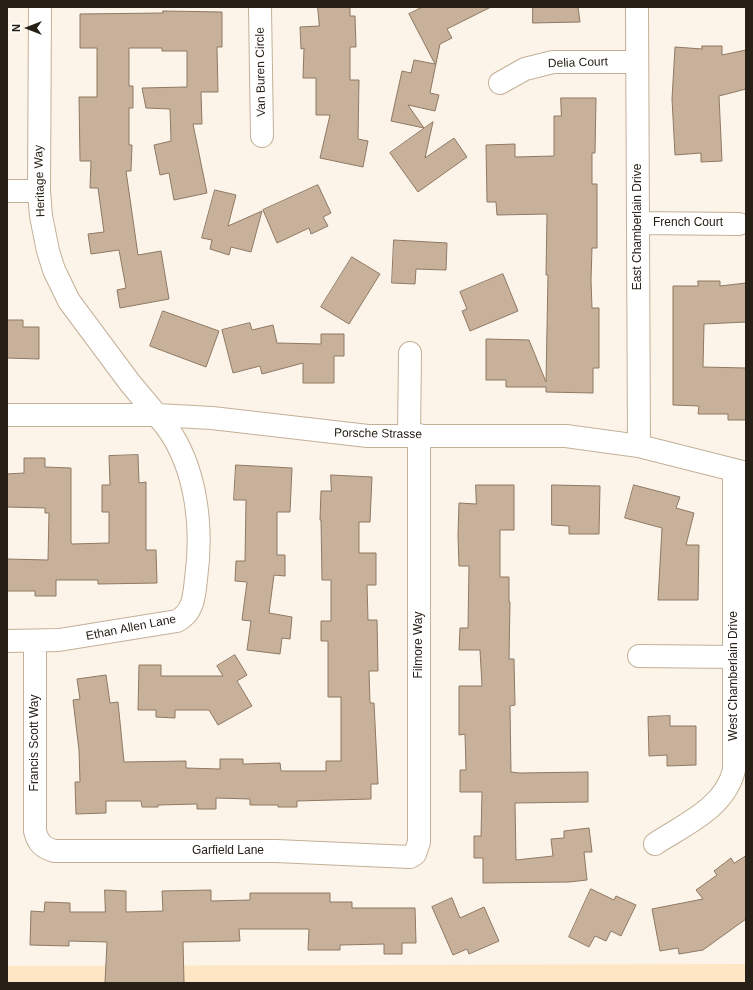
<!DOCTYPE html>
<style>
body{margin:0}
#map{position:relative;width:753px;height:990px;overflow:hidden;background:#fcf4e9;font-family:Helvetica,sans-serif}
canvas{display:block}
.frame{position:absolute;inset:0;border:8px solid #272016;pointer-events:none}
.north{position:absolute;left:8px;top:8px;width:40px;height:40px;-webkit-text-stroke:3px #fff;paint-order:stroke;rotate:270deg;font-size:11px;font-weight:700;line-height:16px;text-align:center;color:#272016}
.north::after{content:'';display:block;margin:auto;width:14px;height:18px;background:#272016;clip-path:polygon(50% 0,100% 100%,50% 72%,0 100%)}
</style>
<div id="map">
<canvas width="753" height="990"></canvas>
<div class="frame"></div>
<div class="north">N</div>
</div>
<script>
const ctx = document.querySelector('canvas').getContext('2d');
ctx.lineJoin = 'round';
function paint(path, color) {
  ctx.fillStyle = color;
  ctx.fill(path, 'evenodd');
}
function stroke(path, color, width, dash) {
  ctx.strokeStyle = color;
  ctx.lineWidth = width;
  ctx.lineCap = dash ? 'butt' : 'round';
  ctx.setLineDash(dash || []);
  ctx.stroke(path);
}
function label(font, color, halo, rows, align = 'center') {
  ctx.font = font + ' Helvetica,sans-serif';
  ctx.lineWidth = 4;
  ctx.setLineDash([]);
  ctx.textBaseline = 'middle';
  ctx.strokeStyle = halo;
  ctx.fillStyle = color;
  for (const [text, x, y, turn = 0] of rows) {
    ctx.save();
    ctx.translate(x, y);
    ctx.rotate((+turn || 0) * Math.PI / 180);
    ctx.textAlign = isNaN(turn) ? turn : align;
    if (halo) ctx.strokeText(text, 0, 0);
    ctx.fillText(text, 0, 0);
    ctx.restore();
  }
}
paint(new Path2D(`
 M746,964v19h-739v-17z`), '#fee5c4');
const building = new Path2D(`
 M318,7h32v9h5l1,31h-6v33h9l-1,59 10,2 -5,26 -43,-9 10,-43h-14v-37h-13l1,-30 -3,1 -1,-22 19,-1z
 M423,7h68l-44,22 5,9 -12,6 -10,49 9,2 -4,16 -27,-6 16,23 -33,-7 11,-50 9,2 3,-13 21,4 -26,-50z
 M533,7h45l2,15 -47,1z
 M163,11l59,1v35h-5l1,45h-17l1,32h-9l14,69 -33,7 -5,-27 -9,2 -6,-30 17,-4 -1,-32 -24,-1 -4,-20 45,-1v-36h-25v-3h-33v38h4v22h-4v37h3l-1,26h-5l12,84 23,-4 8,48 -49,9 -3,-18 9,-2 -7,-38 -28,4 -3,-20 16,-2 -6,-44h-8l1,-27h-11l-1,-64h18v-49h-17v-34l83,-1z
 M702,46h20v9l24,-5v39l-27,7 3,65 -21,1v-9l-26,2 -3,-56 3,-52 27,2z
 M561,98h35l-1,55h-3v31h5v64h-5l-1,32 1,28h7v60h-6v25l-47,-1v-5h-40v-7h-20v-41l43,1 17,42 2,-107h-2l1,-61 -50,1 -1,-13h-9l-1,-57 29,-1v13l39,-1v-40h7z
 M433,122l-8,36 29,-20 13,19 -49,35 -28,-39z
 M318,185l13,28 -8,4 5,9 -17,8 -2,-6 -32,15 -14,-33z
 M215,190l21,5 -8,31 34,-15 -11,41 -20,-5 -2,8 -19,-6 2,-9 -10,-2z
 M394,240l53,3 -1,27 -30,-1 -1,15 -23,-1z
 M352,257l28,17 -31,50 -28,-17z
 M503,274l15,37 -48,20 -8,-20 5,-2 -7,-17z
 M698,281h22v5l26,-3v39l-42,2 -1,43 43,1v52h-18v-6h-30l1,-8 -26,-1v-119h25z
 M163,311l56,20 -13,36 -56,-21z
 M7,320h16v7h16v32l-32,-1z
 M250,323l2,7 21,-5 4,18 44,1v-10h23v22h-10v27h-31v-20l-41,11 -2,-8 -27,7 -11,-43z
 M138,455l1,28 7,-1v68h10l1,33 -59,1v-4h-42v16h-21v-5h-28v-32l41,1 1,-47h-4v-5l-38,-1v-33l17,-1v-15h21v9l26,1v74l1,2 37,-1v-31h-7v-27h8l-1,-29z
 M236,465l56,3 -2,44h-13v43h8v21l-11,-1 -5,38 23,4 -2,22 -8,-1 -2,16 -33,-4 4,-29 -9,-1 5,-38 -12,-1 1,-20h9l1,-61h-12z
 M331,475l41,2 -2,45h-11v31h17v32h-9l1,35h9l1,51h-9l1,32h4l4,81h-7v15l-74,2v6h-19v-2h-28v-6l-34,-1v11h-19v-5l-39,1v2h-16l-1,-6h-35v12l-30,1 -1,-32h5l-1,-32 -6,-50 7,-1 -3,-20 29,-4 4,28 8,-1 6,60 62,-1v7l34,1v-10h23v5l37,-1 1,8h45v-10h15v-64h-13v-56h-7v-20h10v-41h-9l-1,-60h-1l1,-29h10z
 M476,485h38v45h-14v47h9v25h1l-1,57h5l1,46 -5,1 1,66 9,1 68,-1v30l-73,1 1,57 37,-4 -2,-17 13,-1v-7l25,-3 3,24h-8l3,28 -18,2 -86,1v-25h-9v-22h7l1,-44h-22v-22h6l-1,-36 -6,1v-49h23l-2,-36h-21l1,-22h8l1,-62h-10l-1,-31 1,-32 17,1z
 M552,485l48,1 -1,48h-30v-8l-17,-1z
 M634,485l46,12 -4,11 18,5 -8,32h13l-1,55h-40l4,-72 -37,-10z
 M235,655l12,20 -10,6 15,25 -34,19 -9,-15h-34v8l-19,-1v-7h-18l1,-45h22v11h62l-6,-10z
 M670,716v10h26v39l-29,1v-11l-18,1 -1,-39z
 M746,856v63l-43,31 -24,4 -1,-6 -18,3 -8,-42 51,-10 -7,-9 21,-15 -3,-4 17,-13 3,5z
 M591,889l23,11 2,-4 20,9 -15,31 -10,-5 -5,10 -11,-5 -6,11 -20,-10z
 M105,890l21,1v21l37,-1 -1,-20 49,-1v11l39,-1v-7h80v9h22v6h63l1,35h-14v11h-18v-10l-44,1v5h-32l1,-21h-70l1,12 -57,1 1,41h-79l2,-41 -38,-1v5l-39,-1 1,-34 13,1 1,-10 25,1v9h35z
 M452,898l8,20 24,-11 15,34 -30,13 -2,-5 -14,6 -21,-48z`);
paint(building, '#c8b19b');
stroke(building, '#8e7863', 1);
const minor = new Path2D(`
 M260,7l2,129
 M637,7l2,439
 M500,83l25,-14 28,-7h84
 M7,191h32
 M638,223l101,1
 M7,415h150l55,3 156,18h198l73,10 107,27
 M409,435l1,-82
 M7,641l52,-1 118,-19c17,-9 17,-25 19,-42 7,-51 1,-111 -30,-153l-36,-43 -61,-82 -15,-31 -6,-19 -7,-35 -2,-25 1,-184
 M35,641v190c3,12 8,17 20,20h221l134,6 5,-3 4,-12v-407
 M639,656l95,1
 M655,844c30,-20 70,-36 79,-74v-299`);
stroke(minor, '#c3b097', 24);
stroke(minor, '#fff', 22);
label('12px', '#272016', '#fff', [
 ["Delia Court",578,63,-2],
 ["Van Buren Circle",261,72,-91],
 ["Heritage Way",40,181,-92],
 ["French Court",688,223],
 ["East Chamberlain Drive",638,227,-90],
 ["Porsche Strasse",378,434,1],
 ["Ethan Allen Lane",131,628,-11],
 ["Filmore Way",419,645,-90],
 ["West Chamberlain Drive",734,676,-90],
 ["Francis Scott Way",35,743,-90],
 ["Garfield Lane",228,851]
]);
</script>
